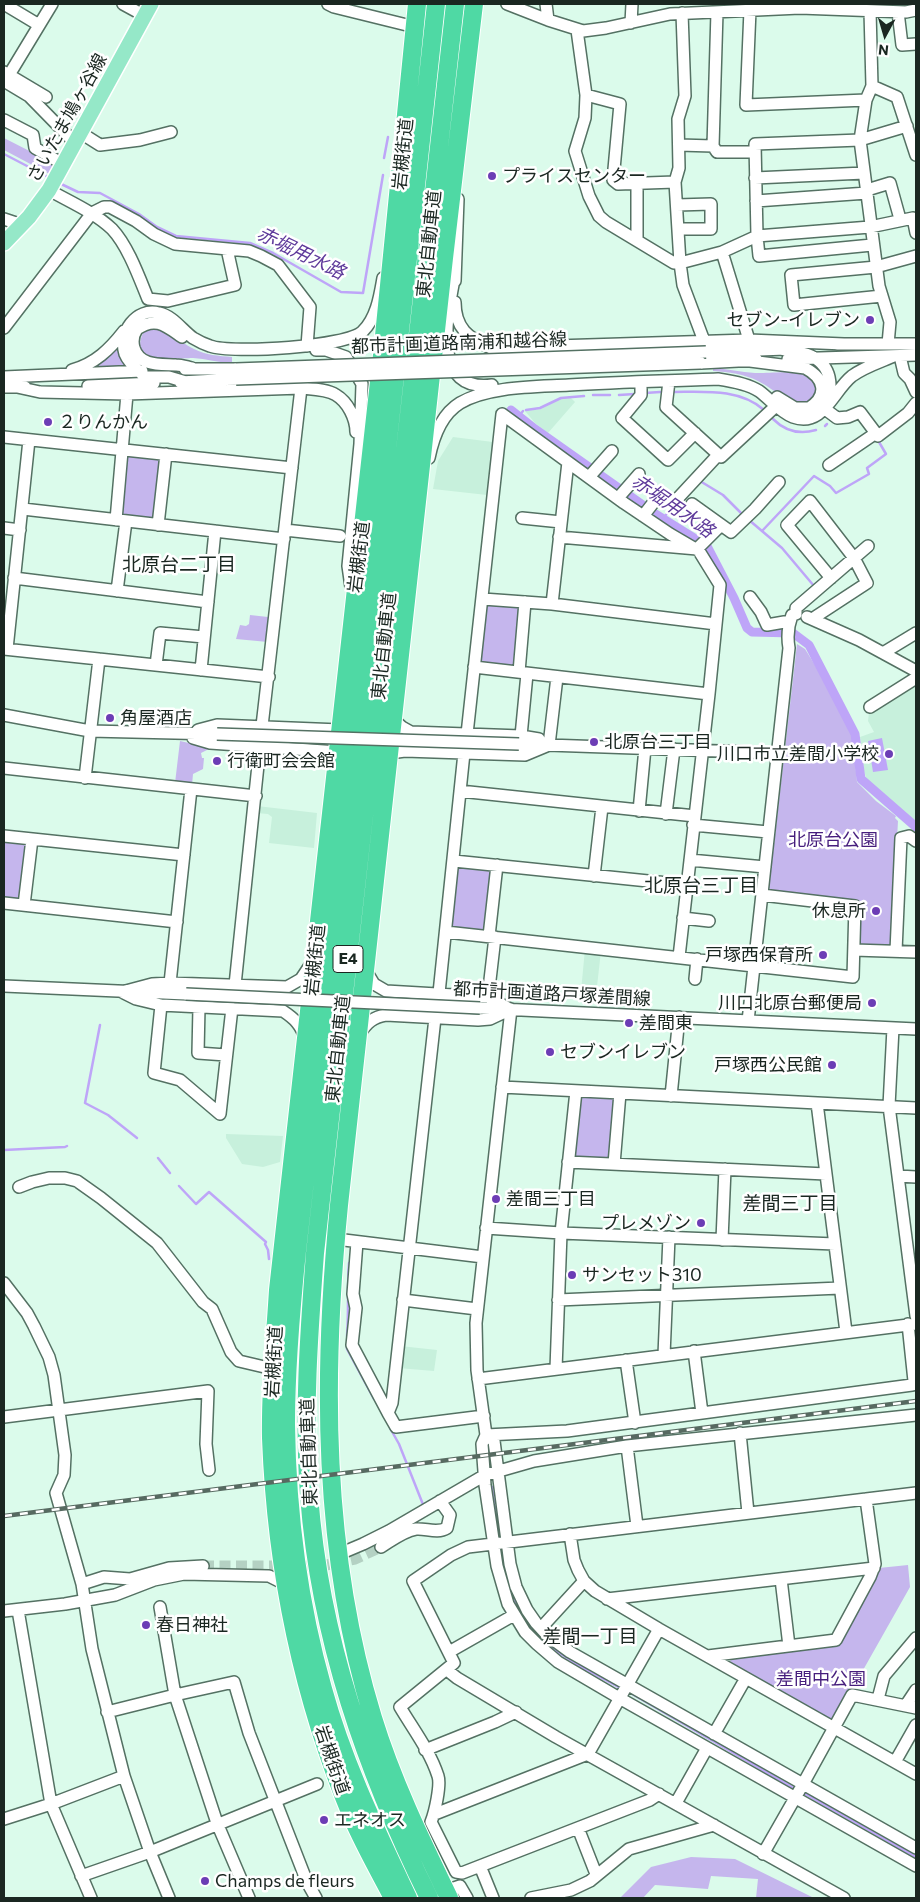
<!DOCTYPE html>
<meta charset="utf-8">
<style>
body{margin:0}
#map{position:relative;width:920px;height:1902px;overflow:hidden;background:#dbfbeb;font-family:Commissioner,sans-serif}
canvas{display:block}
.frame{position:absolute;inset:0;border:5px solid #1a2721;pointer-events:none}
.north{position:absolute;left:860px;top:10px;width:50px;height:50px;-webkit-text-stroke:4px #fff;paint-order:stroke;rotate:186deg;font-size:14px;font-weight:700;line-height:20px;text-align:center;color:#1a2721}
.north::after{content:'';display:block;margin:auto;width:18px;height:22px;background:#1a2721;clip-path:polygon(50% 0,100% 100%,50% 72%,0 100%)}
</style>
<div id="map">
<canvas width="920" height="1902"></canvas>
<div class="frame"></div>
<div class="north">N</div>
</div>
<script>
const ctx = document.querySelector('canvas').getContext('2d');
ctx.lineJoin = 'round';
function paint(path, color) {
  ctx.fillStyle = color;
  ctx.fill(path, 'evenodd');
}
function stroke(path, color, width, dash) {
  ctx.strokeStyle = color;
  ctx.lineWidth = width;
  ctx.lineCap = dash ? 'butt' : 'round';
  ctx.setLineDash(dash || []);
  ctx.stroke(path);
}
function label(font, color, halo, rows, align = 'center') {
  ctx.font = font + ' Commissioner,"Noto Sans JP",sans-serif';
  ctx.lineWidth = 5;
  ctx.setLineDash([]);
  ctx.textBaseline = 'middle';
  ctx.strokeStyle = halo;
  ctx.fillStyle = color;
  for (const [text, x, y, turn = 0] of rows) {
    ctx.save();
    ctx.translate(x, y);
    ctx.rotate((+turn || 0) * Math.PI / 180);
    ctx.textAlign = isNaN(turn) ? turn : align;
    if (halo) ctx.strokeText(text, 0, 0);
    ctx.fillText(text, 0, 0);
    ctx.restore();
  }
}
paint(new Path2D(`
 M562,398h9l4,4 -27,31 -13,-10 -10,-12 16,-2z
 M453,437l40,5 -6,53 -54,-6 5,-28z
 M916,682v139l-1,1 -48,-42 -3,-9 -4,-34 14,-5 -6,-11 1,-8z
 M257,806l60,7 -3,35 -45,-5 3,-26 -4,-3 -12,-1z
 M585,949l16,2 -6,53 -15,-2z
 M226,1134l57,2 -3,26 -17,5 -21,-3 -16,-26z
 M400,1346l37,4 -3,21 -36,-3z`), '#c7f0dc');
paint(new Path2D(`
 M4,138l49,25v13l-49,-26z
 M148,329c19,-1 30,12 46,20 12,6 25,7 38,8v7c-13,-2 -26,-5 -39,-6 -17,0 -65,8 -50,-25z
 M118,345l1,9 7,12 -33,1z
 M713,368c14,1 28,4 42,5 15,1 56,-7 61,13 1,7 -4,13 -9,17 -24,0 -29,-12 -49,-22 -14,-7 -29,-9 -45,-10z
 M129,454l31,3 -6,64 -31,-4 -4,-5 6,-55z
 M488,603l33,3 -4,61 -35,-1 -3,-5 5,-55z
 M250,615l18,2 3,-2 -3,27 -32,-3 4,-14 6,1 3,-2z
 M797,644l8,5 13,21 34,65 5,47 19,19 20,15 -1,2 3,3 -7,127 -34,-3 2,-43 -86,-10 -4,-4z
 M180,741l31,7 -10,5 1,5h2l-1,11 -10,5 -1,11 -17,-2z
 M4,839l24,3 -8,59 -16,-1z
 M460,865l32,3 -4,61 -5,3 -30,-4 -4,-4 6,-55z
 M584,1096l32,2 -7,63 -32,-2 -5,-4 6,-55z
 M908,1565l2,22 -74,131 -7,3 -99,-56 1,-9 107,-14 41,-74z
 M691,1857l44,2 79,39h-58l2,-19 -47,-3 -3,13 -53,-4 -12,13h-23l31,-31z`), '#c5b6ed');
paint(new Path2D(`
 M882,738l6,32 -15,2 -5,-31z`), '#bea5f8');
stroke(new Path2D(`
 M4,154l46,24
 M384,158l4,-21
 M59,183l19,9 22,1 39,21 18,13 19,9 74,7 23,10 68,39 22,1 20,-118
 M672,392c31,0 67,-4 92,18
 M645,393l15,-1
 M593,395h17
 M619,395l16,-1
 M526,410l14,-2 21,-10 23,-2
 M519,416l4,-5
 M773,419c12,12 26,16 43,11
 M825,426l2,-2
 M700,481l23,14 20,20
 M662,519l18,-19
 M749,520l33,28 32,38
 M762,531l52,-55 16,10 6,7 33,-19 -2,-6 19,-14 -7,-12
 M100,1025l-15,78 23,12 29,23
 M4,1150l61,-3 2,-1
 M158,1158l12,15
 M179,1186l17,18 13,-12 57,50 -1,2 3,6 1,9
 M347,1336c2,-25 0,-49 2,-73
 M347,1344v5l27,50
 M390,1428l9,16 25,63
 M492,1487l7,53
 M509,1589c23,57 63,72 113,100
 M627,1691l170,99
 M802,1792l114,65`), '#bea5f8', 2.5);
stroke(new Path2D(`
 M511,410l24,19 119,84 53,33 27,52 13,30 5,4 41,1 16,12 46,89 6,45 55,48`), '#bea5f8', 9);
stroke(new Path2D(`
 M203,1566h119l33,-7 26,-12`), '#b4d1c3', 11, [11, 5.5]);
const minor = new Path2D(`
 M4,4l35,21
 M123,4l22,12
 M328,4l6,3 81,20
 M507,4l41,16 35,11 23,-3 64,-14 130,-6 106,4 10,-2
 M546,4l2,16
 M750,10l-4,95 120,-5
 M870,11l2,75 -6,14 -6,40 19,146 11,36 -2,22
 M898,12l4,33 14,-1
 M682,13l3,83 -7,23 1,49 -4,14 5,81 42,-11
 M631,23l1,-19
 M577,30l9,65 -1,23 -10,33 14,45 10,20 7,6 68,41h6l3,22 21,56
 M4,72l42,25
 M9,75l43,-71
 M4,81l25,15 46,47
 M872,86l25,11 19,58
 M586,95l34,9 -7,76 5,4 57,-2
 M4,120l29,15 2,13 28,16
 M81,133l19,12 40,-5 31,-8
 M679,145l34,1 4,6h38
 M713,146l4,-134
 M755,178l109,-5
 M49,190c21,12 45,22 63,39 16,17 27,48 36,70l20,2 67,-16 -8,-36
 M867,190l23,-7 10,36
 M756,201l111,-8
 M677,205l34,-1v25h-33
 M4,219l18,6
 M637,240v-56
 M872,245l-113,11 -2,-20 -2,-92 105,-4 47,-14
 M455,274c-7,38 -26,119 37,111
 M455,281l3,-82
 M882,296l-88,9 -3,-30 85,-8 40,-11
 M455,302c0,26 13,36 36,46l258,-8 95,4
 M4,328l88,-115 12,-6h6l26,14 18,13 21,10 74,7 12,5 17,9 32,42 -3,39
 M182,337c-16,-11 -26,-21 -45,-8 -4,6 -5,12 -3,19 6,19 27,16 42,17 6,0 11,2 16,3
 M749,340l-27,-88 35,-16 113,-9 43,-9 3,15
 M837,344h79
 M780,349c11,2 26,3 35,9 19,12 17,33 10,51l12,9 11,-1 12,-5 18,24 30,-23 8,-10
 M316,350h10l20,7 16,27 -2,60 -12,122 3,21
 M706,352l80,-3
 M900,356l4,17 6,6 6,13
 M788,359l128,-4
 M750,361l55,7c19,10 24,27 4,40h-14l-18,-11
 M701,363l56,-3
 M185,369h51
 M72,370c23,-6 38,-21 52,-39
 M4,377l138,-6
 M669,381l-3,26 55,50 56,-52
 M180,382l56,-3
 M186,382l-17,-5h-24c-7,-7 -16,-13 -20,-23 -7,-21 11,-47 34,-41 14,3 23,17 34,25 5,3 11,6 17,8 22,8 138,1 153,-15 14,-14 17,-36 20,-53
 M641,382v13l-19,23 46,42 27,-27
 M88,386l66,-3
 M4,387h21
 M17,387l23,5 87,2 174,-6c10,1 26,1 35,7 12,7 20,24 20,37
 M4,437l288,31
 M429,458c4,-20 13,-44 31,-55 29,-17 76,-16 109,-18 50,-3 100,-4 149,-6 14,2 30,5 41,12 11,8 21,21 34,26 30,11 40,-26 59,-41 12,-9 28,-14 42,-20
 M829,465l47,-32
 M589,477l23,-26
 M679,497l39,-42
 M618,498l21,-24
 M692,504l39,28 24,-23 24,-27
 M23,509l261,30
 M643,516l14,-18
 M522,518l39,4
 M116,520l11,-126
 M158,525l8,-71
 M4,528l16,2
 M285,530l55,6
 M559,537l138,12 24,-24
 M14,578l194,24
 M117,591l9,-70
 M750,597l11,15 6,13 23,-4
 M483,599l69,5 164,20
 M552,604l16,-142
 M807,617l52,23 57,31
 M812,619l55,-36 -13,-25 -44,-57 -23,24 44,53
 M4,649l265,28
 M7,649l22,-209
 M883,653l33,-20
 M156,665l4,-32 44,4
 M474,667l235,27
 M201,670l14,-139
 M519,672l6,-70
 M870,707l46,-29
 M4,715l86,16 127,3
 M393,719l9,8 9,5 110,4 18,3
 M262,726l39,-338
 M198,730l19,-5 123,5
 M467,734l35,-320 122,89 46,31 29,17 21,34 -11,109 -30,263
 M521,736l6,-62
 M193,738l17,5 128,9
 M519,744l258,9
 M549,745l8,-68
 M390,753l15,-2 59,2
 M4,768l252,28
 M85,778l14,-119
 M460,791l235,25
 M639,811l6,-63
 M666,814l8,-65
 M693,825l75,7
 M4,836l180,19
 M690,860l75,7
 M454,861l233,24
 M594,876l8,-69
 M4,903l173,19
 M24,905l8,-66
 M683,918l26,3
 M446,932l407,45 2,-71 -93,-11
 M489,936l8,-71
 M854,950l62,2
 M896,951l5,-113 8,-2 7,5
 M365,969l9,15 12,7 102,6 20,11
 M695,979l2,-20
 M170,983l21,-194
 M235,985l25,-239
 M4,986l182,8
 M122,992l30,-8 18,-1 117,4 14,-8 10,-15
 M122,992l14,7 25,6 122,6c12,8 18,14 22,27
 M439,993l25,-240 61,2 24,-10
 M488,997l7,-60
 M161,1005l-7,68 26,7 40,34
 M199,1007l-1,46 28,2
 M480,1008l436,21
 M511,1009l-35,314 1,47 9,65 -4,9 3,41 12,81 11,38 17,28 12,12 21,18 63,37 295,167
 M435,1018l-43,385 -4,10 8,14 88,-11
 M748,1021l41,-373c-2,-11 -1,-22 3,-33l4,-1v-6l72,-62
 M893,1028l-4,78 27,210
 M360,1033c7,-10 13,-16 26,-18l92,5 12,-1 17,-8
 M502,1087l414,21
 M671,1096l8,-79
 M817,1103l29,229
 M220,1114l12,-106
 M568,1162l258,12
 M614,1164l6,-71
 M898,1176l18,1
 M19,1187l13,-5 17,-4h16l12,3 24,17 56,45 46,59 9,7 19,43 8,9 34,8
 M486,1228l75,5 274,11
 M336,1239l147,18
 M722,1240l3,-71
 M357,1242l-4,52 3,14 -4,37 36,68
 M4,1283l23,30 7,13 15,31 5,18 11,80 -1,20 -8,18 26,91 10,65 32,127 26,76 19,46
 M403,1300l74,9
 M558,1300l282,-12
 M694,1351l8,62
 M664,1355l5,-118
 M626,1360l9,63
 M556,1369l5,-136 15,-142
 M478,1379l438,-55
 M4,1417l204,-26 -2,53 3,26
 M740,1433l8,80
 M486,1435l8,6 16,123 6,23 11,23 9,13 11,12 23,17 346,196
 M486,1435l81,-4 345,-46 2,-4 -6,-57
 M627,1446l10,80
 M570,1534l4,26 4,10 6,11 11,10 64,38 257,145
 M381,1547c10,-6 22,-16 35,-18 10,-1 21,5 31,-1l3,-13 -10,-14
 M337,1555l26,-11 26,-13 96,-56 49,-14 93,-15 289,-31
 M781,1579l8,67
 M82,1584l22,-7 26,2 39,-11 34,-2
 M607,1599l267,-31
 M160,1607l15,88 59,-13 15,51 58,149 9,16
 M18,1610l33,194 40,94
 M4,1611l61,-7 50,-9 39,-15 30,-6 85,2 16,8
 M541,1628l43,-47
 M449,1652l65,-37
 M708,1656l128,-16 34,-63 5,-13 -9,-65
 M447,1670l10,8 99,59 288,161
 M878,1699l6,-23 32,-38
 M906,1705l10,-15
 M107,1712l68,-17 42,128 32,75
 M714,1734l32,-56
 M425,1750l70,-28 21,-10
 M895,1762l21,-37
 M659,1794l-9,6 -170,66 -18,7 -6,-1 -25,-50c4,-10 10,-37 7,-46 -8,-25 -25,-47 -38,-69l54,-44 -41,-82 38,-26 17,-8 448,-54
 M676,1803l31,-55
 M435,1814l153,-60 71,-125
 M4,1819l47,-15 73,-28
 M578,1828l18,46
 M763,1854l40,-70 49,-89 64,13
 M480,1866l13,32
 M81,1876l69,-24 167,-68
 M454,1888l6,-2 7,12
 M531,1898l40,-8 19,-9 39,-32 85,-24`);
const major = new Path2D(`
 M4,243l25,-26 20,-27 102,-186`);
const highway = new Path2D(`
 M393,1898c-14,-27 -29,-53 -41,-81 -50,-120 -76,-249 -81,-379 -1,-49 4,-99 7,-148l105,-944 34,-342
 M408,1898c-32,-68 -65,-136 -85,-209 -24,-85 -36,-176 -37,-265 0,-58 5,-115 11,-173l54,-475 85,-772
 M429,1898c-63,-128 -109,-259 -120,-403 -6,-81 0,-162 6,-242l140,-1249
 M449,1898c-28,-58 -57,-118 -76,-180 -51,-166 -51,-341 -34,-513l105,-947 30,-254`);
stroke(minor, '#547163', 14);
stroke(major, '#fff', 18);
stroke(highway, '#fff', 20);
stroke(minor, '#fff', 11);
stroke(major, '#95e8c8', 15);
stroke(highway, '#4fd9a4', 18);
const rail = new Path2D(`
 M4,1516l912,-115`);
stroke(rail, '#576a61', 4.5);
stroke(rail, '#fff', 2.5, [8]);
const minorBridge = new Path2D(`
 M236,369l470,-17
 M236,379l465,-16
 M217,734l302,10
 M186,994l294,14`);
stroke(minorBridge, '#547163', 14, []);
stroke(minorBridge, '#fff', 11);
for (const [x, y, r, color] of [
 [492,176,5,"#6c3db5"],
 [870,320,5,"#6c3db5"],
 [48,422,5,"#6c3db5"],
 [110,718,5,"#6c3db5"],
 [594,742,5,"#6c3db5"],
 [889,754,5,"#6c3db5"],
 [217,761,5,"#6c3db5"],
 [876,911,5,"#6c3db5"],
 [823,955,5,"#6c3db5"],
 [872,1003,5,"#6c3db5"],
 [629,1023,5,"#6c3db5"],
 [550,1052,5,"#6c3db5"],
 [832,1065,5,"#6c3db5"],
 [496,1199,5,"#6c3db5"],
 [701,1223,5,"#6c3db5"],
 [572,1275,5,"#6c3db5"],
 [146,1625,5,"#6c3db5"],
 [324,1820,5,"#6c3db5"],
 [205,1881,5,"#6c3db5"]
]) {
  const dot = new Path2D();
  dot.arc(x, y, r, 0, 2 * Math.PI);
  ctx.fillStyle = color;
  ctx.fill(dot);
  stroke(dot, '#fff', 2);
}
for (const [x, y, w] of [
 [348,959,30]
]) {
  const box = new Path2D();
  box.roundRect(x - w / 2, y - 13.5, w, 27, 4);
  ctx.fillStyle = '#fff';
  ctx.fill(box);
  stroke(box, '#1a2721', 1);
}
label('bold 16px', '#1a2721', null, [
 ["E4",348,959]
]);
label('18px', '#1a2721', '#fff', [
 ["さいたま鳩ヶ谷線",67,118,-61],
 ["岩槻街道",403,154,-84],
 ["東北自動車道",429,244,-84],
 ["都市計画道路南浦和越谷線",459,343,-2],
 ["岩槻街道",359,557,-83],
 ["東北自動車道",384,646,-84],
 ["岩槻街道",315,960,-84],
 ["都市計画道路戸塚差間線",552,994,3],
 ["東北自動車道",338,1049,-84],
 ["岩槻街道",274,1362,-87],
 ["東北自動車道",309,1452,-92],
 ["岩槻街道",332,1760,71]
]);
label('18px', '#1a2721', '#fff', [
 ["プライスセンター",502,176],
 ["セブン-イレブン",860,320,"right"],
 ["２りんかん",58,422],
 ["角屋酒店",120,718],
 ["北原台三丁目",604,742],
 ["川口市立差間小学校",879,754,"right"],
 ["行衛町会会館",227,761],
 ["休息所",866,911,"right"],
 ["戸塚西保育所",813,955,"right"],
 ["川口北原台郵便局",862,1003,"right"],
 ["差間東",639,1023],
 ["セブンイレブン",560,1052],
 ["戸塚西公民館",822,1065,"right"],
 ["差間三丁目",506,1199],
 ["プレメゾン",691,1223,"right"],
 ["サンセット310",582,1275],
 ["春日神社",156,1625],
 ["エネオス",334,1820],
 ["Champs de fleurs",215,1881]
], 'left');
label('18px', '#461e7d', '#fff', [
 ["北原台公園",833,840],
 ["差間中公園",821,1679]
]);
label('italic 19px', '#5f3b9b', '#fff', [
 ["赤堀用水路",301,253,26],
 ["赤堀用水路",673,506,35]
]);
label('19px', '#1a2721', '#fff', [
 ["北原台二丁目",179,565],
 ["北原台三丁目",701,886],
 ["差間三丁目",790,1204],
 ["差間一丁目",590,1637]
]);
</script>
